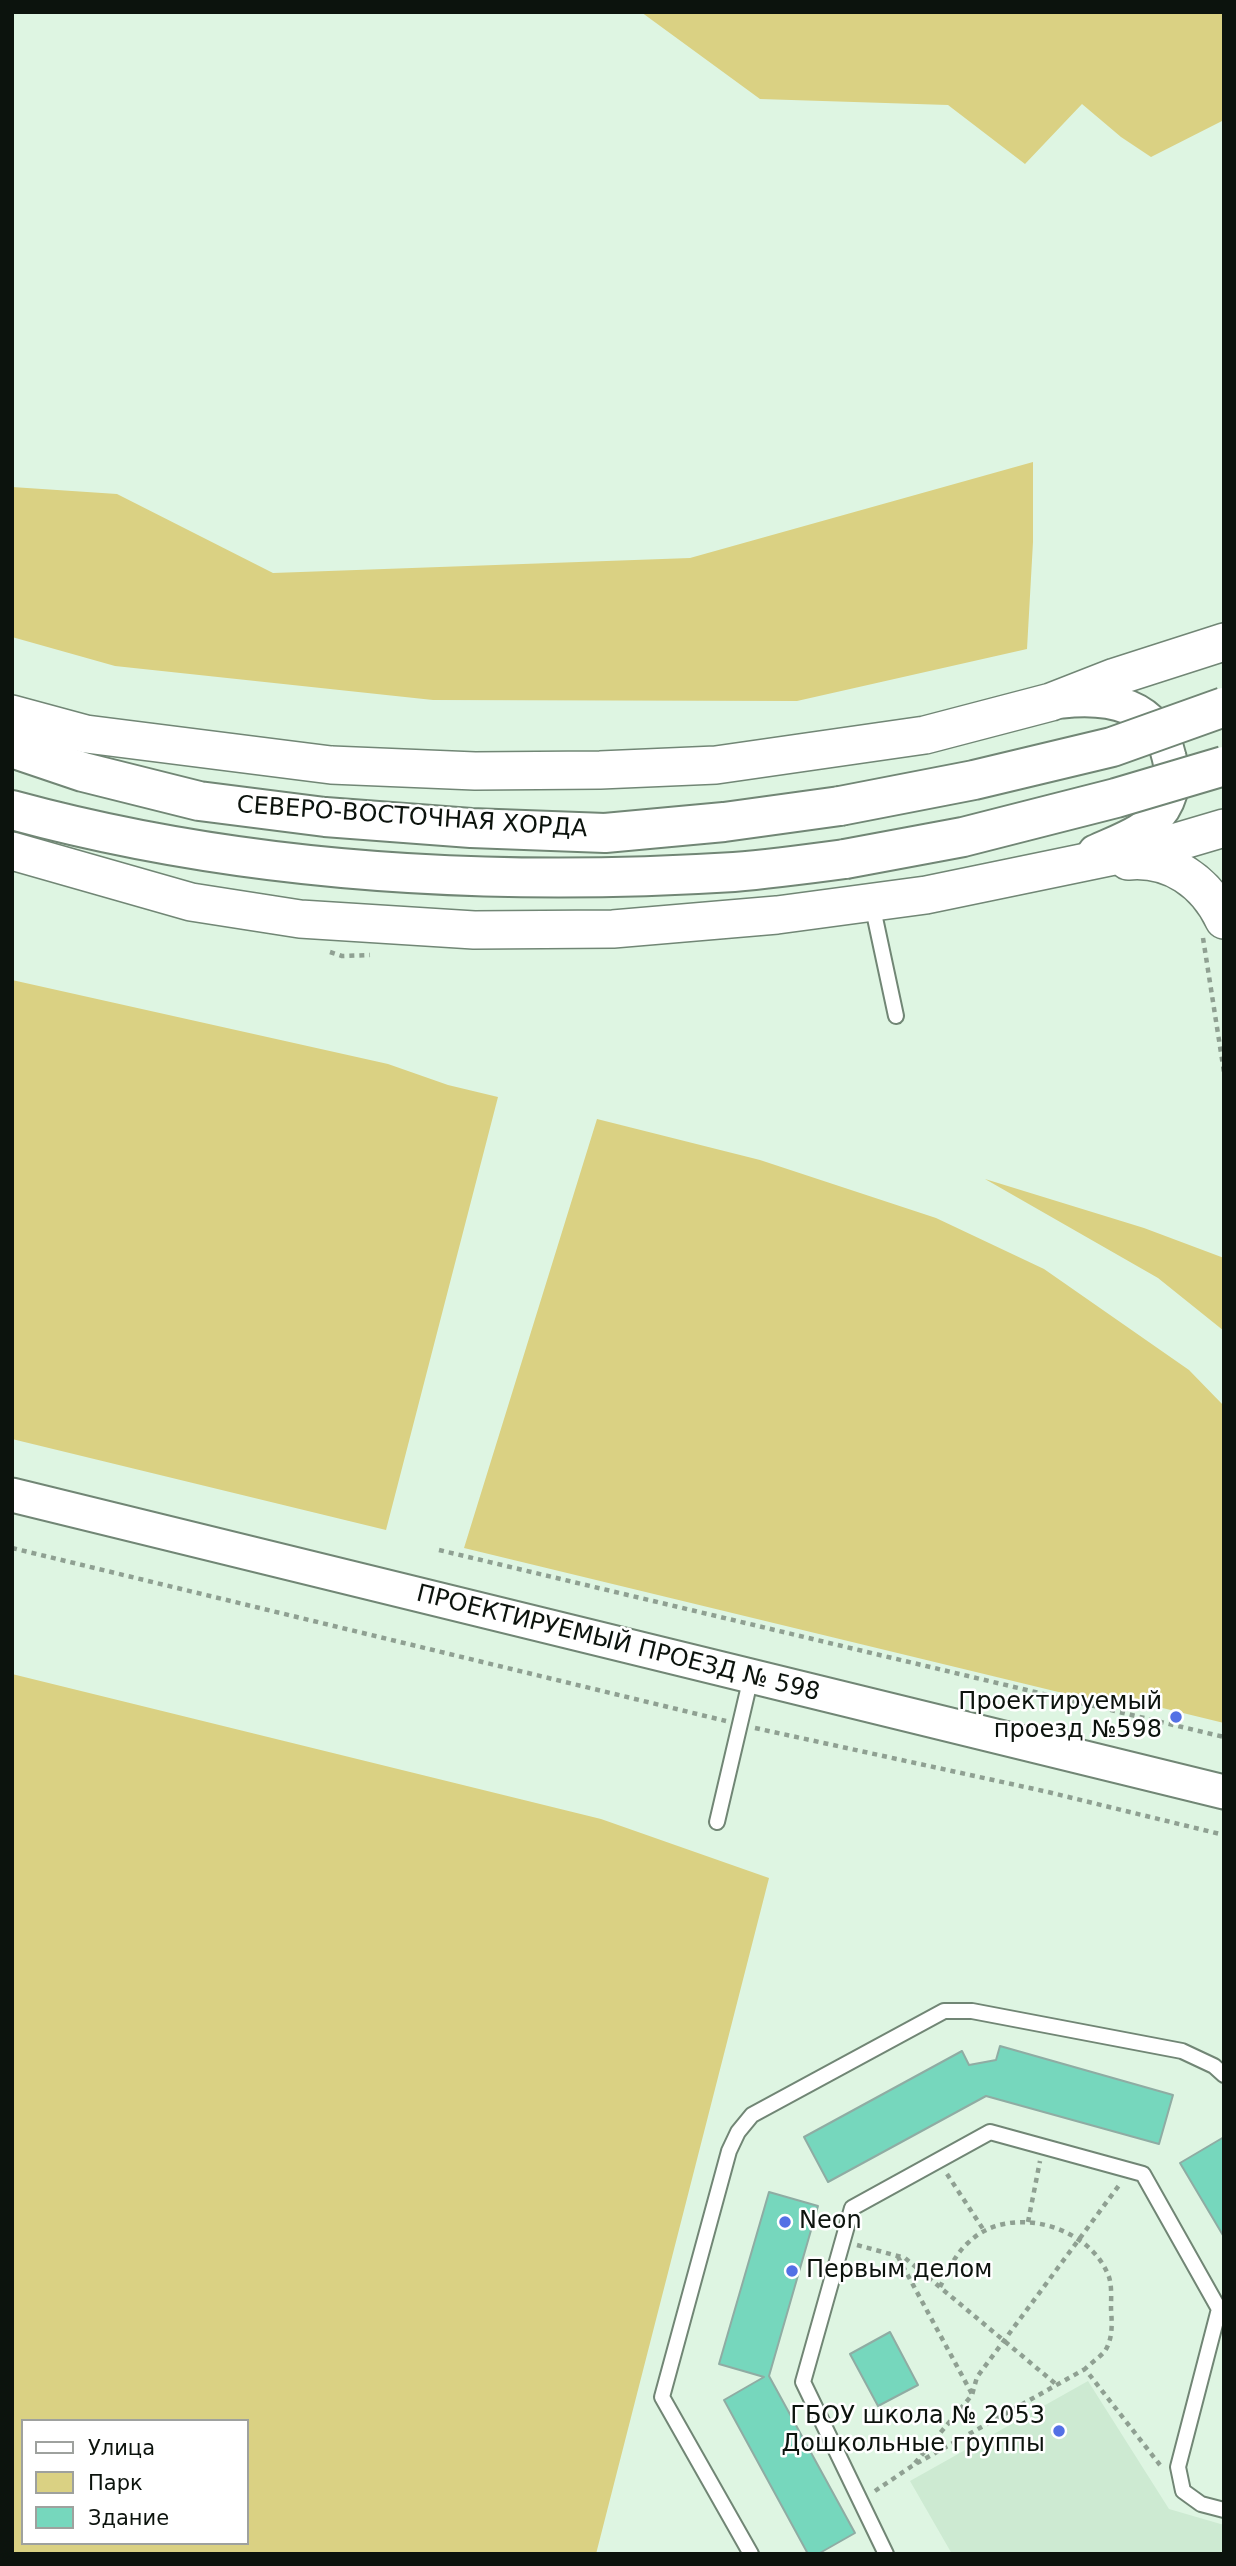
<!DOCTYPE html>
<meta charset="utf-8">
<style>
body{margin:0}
#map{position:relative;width:1236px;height:2566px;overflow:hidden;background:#def5e2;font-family:"DejaVu Sans",sans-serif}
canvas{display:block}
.frame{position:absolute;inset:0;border:14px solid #0c130d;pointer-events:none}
.legend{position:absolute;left:21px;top:2419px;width:228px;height:126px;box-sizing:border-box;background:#fff;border:2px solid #9ea19e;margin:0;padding:9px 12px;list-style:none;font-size:21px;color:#0c130d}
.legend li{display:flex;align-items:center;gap:14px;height:35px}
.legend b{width:35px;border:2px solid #9ea19e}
</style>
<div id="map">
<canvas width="1236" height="2566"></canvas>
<div class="frame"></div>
<ul class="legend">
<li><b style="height:9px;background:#fff"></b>Улица</li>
<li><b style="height:19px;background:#dad183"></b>Парк</li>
<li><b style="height:19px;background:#76d7bd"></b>Здание</li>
</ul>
</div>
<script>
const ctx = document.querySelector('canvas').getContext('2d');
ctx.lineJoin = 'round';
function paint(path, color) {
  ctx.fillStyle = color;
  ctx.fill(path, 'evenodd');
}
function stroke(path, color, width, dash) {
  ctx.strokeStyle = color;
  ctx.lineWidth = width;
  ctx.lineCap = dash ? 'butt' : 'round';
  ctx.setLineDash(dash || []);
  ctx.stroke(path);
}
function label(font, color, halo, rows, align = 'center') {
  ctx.font = font + ' "DejaVu Sans",sans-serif';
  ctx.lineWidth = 5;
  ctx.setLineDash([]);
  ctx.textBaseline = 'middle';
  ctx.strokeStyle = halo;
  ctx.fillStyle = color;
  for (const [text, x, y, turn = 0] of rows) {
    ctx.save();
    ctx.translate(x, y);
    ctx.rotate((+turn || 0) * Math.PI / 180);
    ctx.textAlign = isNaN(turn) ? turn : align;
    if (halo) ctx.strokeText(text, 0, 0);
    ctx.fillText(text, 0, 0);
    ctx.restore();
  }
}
paint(new Path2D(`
 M1088,2381l81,128 55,16v29h-272l-42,-73z`), '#cdead2');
paint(new Path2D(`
 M641,12h583v108l-73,37 -30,-20 -39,-33 -57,60 -77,-59 -188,-6z
 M1033,462v80l-6,107 -230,52 -364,-1 -318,-34 -103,-29v-150l105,7 156,79 417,-15z
 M12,980l376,84 60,21 50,12 -112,433 -374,-91z
 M597,1119l163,41 176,58 108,51 145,101 35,36v317l-82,-20 -34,1 -644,-156z
 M985,1179l159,49 80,30v73l-66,-53z
 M12,1674l589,145 168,59 -173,676h-584zM23,2421h224v122h-224z`), '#dad183');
const building = new Path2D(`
 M1000,2046l173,49 -14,49 -173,-48 -158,86 -24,-45 158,-86 7,14 27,-5z
 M1224,2137v100l-44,-74z
 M769,2192l49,14 -49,170 86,157 -37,21h-10l-84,-154 40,-23 -45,-13z
 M890,2332l28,53 -40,21 -28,-52z`);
paint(building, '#76d7bd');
stroke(building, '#8faca3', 2);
const service = new Path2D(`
 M872,904l24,112
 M717,1822l34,-145
 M751,2554l-89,-157 67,-246 9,-19 14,-17 192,-104h28l210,40 32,15 10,9
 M886,2554l-83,-172 49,-174 138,-76 153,42 76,135 -41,158 5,24 18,13 23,6`);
const tertiary = new Path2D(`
 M1062,701c47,-5 95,3 107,56 5,18 4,36 -6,52 -15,23 -45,32 -68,43
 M12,1495l1212,297`);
const secondary = new Path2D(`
 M12,714l74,20 245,31 144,6 125,-1 116,-5 209,-30 126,-33 64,-25 109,-35
 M12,851l179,51 109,17 174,11 139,-1 164,-14 149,-20 237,-49 61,-18
 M1128,861c43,-4 78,21 96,59`);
const trunk = new Path2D(`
 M12,748l71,24 116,29 126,16 146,11 134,5 119,-11 116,-16
 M12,810c235,64 480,77 722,62 37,-3 74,-8 111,-13`);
stroke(service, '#718675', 18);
stroke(tertiary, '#718675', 37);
stroke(secondary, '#718675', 40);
stroke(trunk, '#718675', 42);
stroke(new Path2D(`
 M1203,938l21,134
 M330,952l12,4 28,-1
 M12,1548l714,173
 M439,1550l785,187
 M755,1728l293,64 176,43
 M947,2174l38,58
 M1028,2222l12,-61
 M857,2245l48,13 152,127
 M898,2257l74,137
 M940,2287c8,-16 15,-33 29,-45 40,-39 121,-17 140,35 3,9 2,22 2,32 1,15 2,29 -6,42 -5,6 -14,12 -20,18
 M915,2463l57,-68 5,-18 143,-193
 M875,2491l37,-25 173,-97 75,96`), '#8fa092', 4.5, [5, 5]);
stroke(service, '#fff', 14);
stroke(tertiary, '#fff', 33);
stroke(secondary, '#fff', 37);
stroke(trunk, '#fff', 38);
const trunkBridge = new Path2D(`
 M840,806l134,-26 138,-33 112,-40
 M845,859l118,-22 153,-39 108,-32`);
stroke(trunkBridge, '#718675', 42, []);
stroke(trunkBridge, '#fff', 38);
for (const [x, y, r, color] of [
 [1176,1717,7,"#5370e5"],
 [785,2222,7,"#5370e5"],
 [792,2271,7,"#5370e5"],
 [1059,2431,7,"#5370e5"]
]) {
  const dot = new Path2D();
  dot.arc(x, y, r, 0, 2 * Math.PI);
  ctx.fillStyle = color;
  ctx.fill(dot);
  stroke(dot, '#fff', 2.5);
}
label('24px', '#0c130d', '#fff', [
 ["СЕВЕРО-ВОСТОЧНАЯ ХОРДА",412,818,4],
 ["ПРОЕКТИРУЕМЫЙ ПРОЕЗД № 598",618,1644,14]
]);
label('24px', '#0c130d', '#fff', [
 ["Проектируемый",1162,1703],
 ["проезд №598",1162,1731],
 ["Neon",799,2222,"left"],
 ["Первым делом",806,2271,"left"],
 ["ГБОУ школа № 2053",1045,2417],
 ["Дошкольные группы",1045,2445]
], 'right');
</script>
